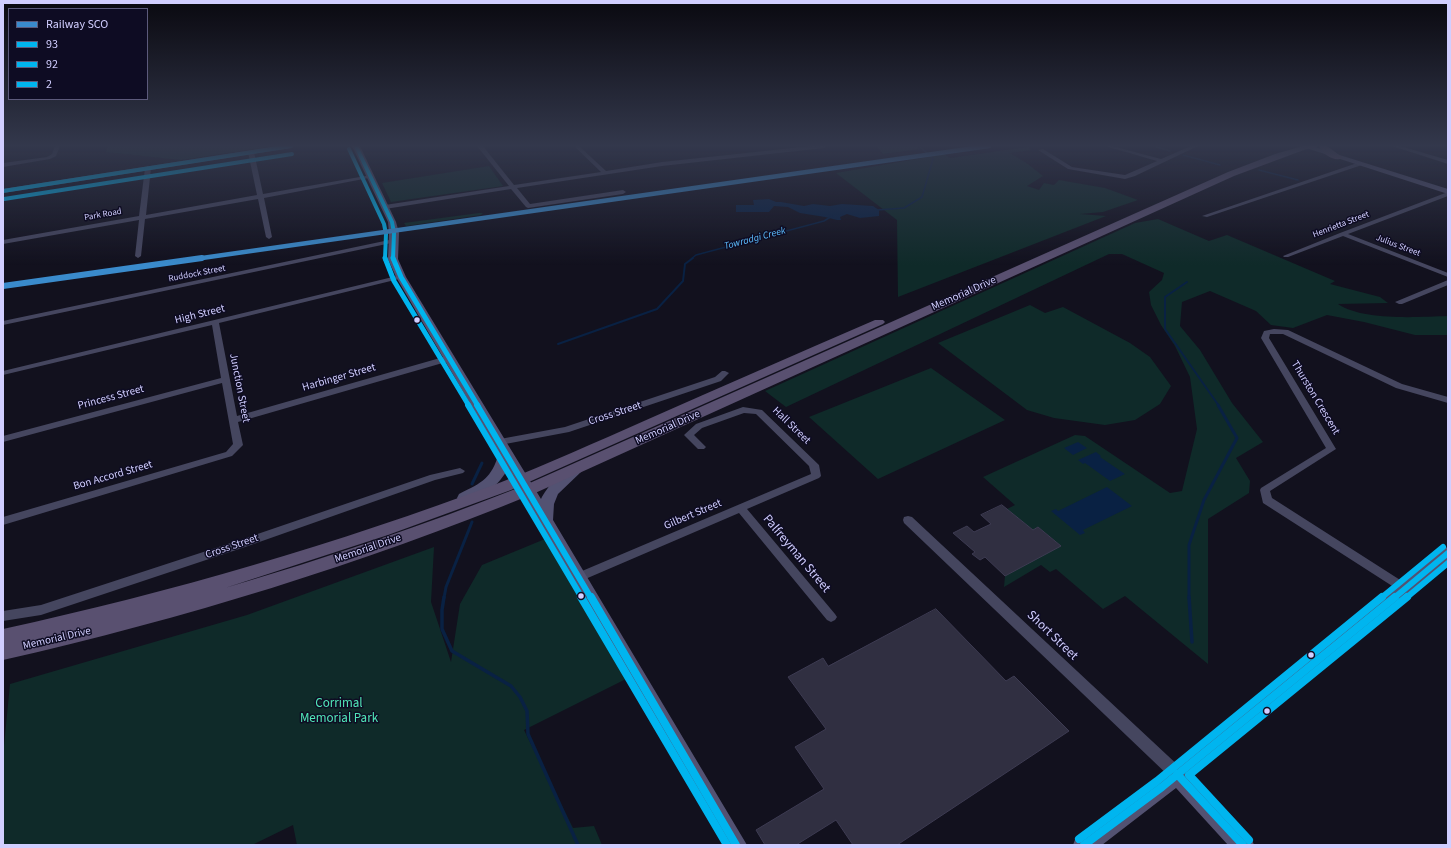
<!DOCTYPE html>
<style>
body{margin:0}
#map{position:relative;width:1451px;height:848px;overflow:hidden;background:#12111e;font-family:"Source Sans 3",sans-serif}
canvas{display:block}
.frame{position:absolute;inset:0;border:4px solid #d1ceff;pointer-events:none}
.legend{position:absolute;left:8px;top:8px;width:140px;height:92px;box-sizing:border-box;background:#0e0c23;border:1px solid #5c5a7b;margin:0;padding:5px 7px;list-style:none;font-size:12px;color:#d1ceff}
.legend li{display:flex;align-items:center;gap:8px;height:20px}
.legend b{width:20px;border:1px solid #5c5a7b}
</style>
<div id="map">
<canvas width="1451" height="848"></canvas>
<div class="frame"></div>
<ul class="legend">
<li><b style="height:5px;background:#3a8bcc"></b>Railway SCO</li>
<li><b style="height:5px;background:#00b5ef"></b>93</li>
<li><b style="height:5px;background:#00b5ef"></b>92</li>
<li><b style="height:5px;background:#00b5ef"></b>2</li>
</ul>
</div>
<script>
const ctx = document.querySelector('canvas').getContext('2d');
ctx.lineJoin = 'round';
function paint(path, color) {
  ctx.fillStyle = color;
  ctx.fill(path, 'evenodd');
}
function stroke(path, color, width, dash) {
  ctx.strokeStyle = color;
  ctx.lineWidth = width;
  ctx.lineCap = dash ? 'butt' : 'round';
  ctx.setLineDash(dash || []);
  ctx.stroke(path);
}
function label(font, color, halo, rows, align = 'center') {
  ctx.font = font + ' "Source Sans 3",sans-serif';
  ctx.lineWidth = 3;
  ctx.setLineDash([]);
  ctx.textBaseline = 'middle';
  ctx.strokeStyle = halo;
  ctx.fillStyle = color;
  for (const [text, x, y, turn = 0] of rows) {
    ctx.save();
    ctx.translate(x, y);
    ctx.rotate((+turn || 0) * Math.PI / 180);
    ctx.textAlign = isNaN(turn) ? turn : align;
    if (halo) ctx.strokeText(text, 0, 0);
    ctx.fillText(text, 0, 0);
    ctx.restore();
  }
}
paint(new Path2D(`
 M108,146h165l-92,14 -75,-8z
 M877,146h40l2,3 -36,5z
 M1028,147l3,3 -21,3 18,11 15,12 -16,10 12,4 5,-7 10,2 5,-5 46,8 33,12 -35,12 -23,2 26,2 -208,81 -1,-77 -61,-47 98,-17 9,-3 7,5z
 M489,166l14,20 -112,16 -9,-19z
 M479,213h4l-2,2 -75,11 -2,-3z
 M1158,219l51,22 18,-6 108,46 -5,3 50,13 8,6 -50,1c25,17 79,13 110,12v19h-33l-51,-13 -37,-7 -34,13 -22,-3 -15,-14 -46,-20 -28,11 -2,24 20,24 32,53 31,39 -27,16 14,23 -1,12 -41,26v145l-83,-68 -22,13 -47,-40 -6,3 -9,-7 -37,22 1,-11 55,-31 -22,-18 -5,3 -26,-21 8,-4 -32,-28 92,-42 10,1 85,57 12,-2 15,-62 -7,-52 -15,-31 -14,-21 -10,-20 -2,-13 13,-12 2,-7 -42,-19h-13l-323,153 -21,-16 370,-168z
 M1030,305l15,8 18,-6 67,36 20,14 21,29 -11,18 -25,16 -30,5 -51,-7 -27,-8 -89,-67z
 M931,368l74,52 -127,59 -69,-62z
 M545,539l81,140 -102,51 49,98 21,-2 8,19h-305l-4,-20 -41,20h-249v-89l7,-72 237,-69 187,-68 -3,55 20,60 9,-58 22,-39z`), '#0f2a29');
paint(new Path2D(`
 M769,199l7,3h5l23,4 9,-2 17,2 12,-2 31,2 6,4v6l-19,2 -13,-4 -7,3 1,3h-4l-12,-3 -25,-4 -12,-6 -14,-1 -5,6h-33v-7h18l-1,-5z
 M1078,442l9,6 -14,7 -9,-7z
 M1096,452l5,4 -1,1 25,17 -15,7 -25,-18 -2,1 -5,-4z
 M1107,487l25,19 -49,24 2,3 -5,2 -29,-24 5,-2 2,2z`), '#092143');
stroke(new Path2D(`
 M1154,146l16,5
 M1183,155l37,10
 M1259,170l39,10
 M877,210l27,-2 18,-11 11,-38 -14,-13
 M691,259l5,-4 128,-34 8,-5`), '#092143', 1.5);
stroke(new Path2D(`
 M1187,282l-22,15v32l54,77
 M558,344l99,-35 26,-28 2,-17 8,-6`), '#092143', 2);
stroke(new Path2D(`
 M472,484l10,-21
 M444,598l2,-11 26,-65
 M1189,598v-53l15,-45 33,-62 -19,-33`), '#092143', 3);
stroke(new Path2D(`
 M444,597l-2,13v19l10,22 59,35 9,11 7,14 1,23 50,111
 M1189,597l3,45`), '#092143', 3.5);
const building = new Path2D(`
 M1002,505l31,25 5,-3 23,19 -56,30 -20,-19 -5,3 -8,-6 3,-2 -22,-19 14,-7 7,6 17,-8 -10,-9z
 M936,609l70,72 8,-5 55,55 -172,114h-44l-17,-25 -40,25h-31l-9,-15 68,-41 -29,-42 31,-18 -38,-52 35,-19 5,8z`);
paint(building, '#302f41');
stroke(building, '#3d3b52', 1);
paint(new Path2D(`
 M55,146h5l-4,10 -6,3 -47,8v-4l44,-6 5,-3z
 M477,146h6l31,39 87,-13 -27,-26h5l27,25 56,-9 149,-16h16l-3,2 -162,18 -145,22 13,16 93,-14 3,2 -3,2 -95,14 -2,-1 -15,-18 -126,20 -3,-2 3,-2 124,-19z
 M1105,146h7l49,13 30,-13h7l-63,30 -10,3 -57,-10 -30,-19 5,-1 29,18 53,8 32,-14z
 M1392,146h8l48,14v4z
 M251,150l3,2 9,42 108,-19 3,2 -110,21 8,39 -3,2 -3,-2 -8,-38 -113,20 -4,37 -3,2 -3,-2 4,-36 -136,24v-4l136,-24 6,-48 3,-2 3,2 -5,47 111,-20 -9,-43z
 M1360,162l3,2 -1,1 -155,52 -5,-1z
 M1448,192v4l-100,38 100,39v4l-105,-41 -55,21h-4l-1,-1 57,-23z
 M394,239l3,2 -1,1 -393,83v-4z
 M401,275l3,2 -1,1 -184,45 18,93 210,-60h6l1,2 -1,2 -215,62 5,23 -11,11 -229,69v-8l223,-65 7,-8 -11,-61 -219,59v-6l218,-58 -9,-53 -209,50v-4z
 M1448,280v5l-46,19h-3l-4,-2z
 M1274,329l14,1 114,54 46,13v6l-52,-15 -113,-54h-13l-1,4 67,111 -66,42 2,7 136,87 2,3 -2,3 -4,1 -4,-1 -137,-88 -3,-13 1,-2 65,-40 -65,-110 3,-7z
 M722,371h3l4,2 -8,8 -152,51 -69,13 -5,-3 5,-3 65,-12 150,-50z
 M743,407l19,3 57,55 2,11 -2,2 -72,31 88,105 2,3 -2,3 -4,2 -4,-2 -88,-107 -156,67 -4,1 -4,-1 -2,-3 2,-3 236,-100 -2,-8 -53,-52 -12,-1 -42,15 -8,7 12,12 -2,2h-6l-14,-14 12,-11z
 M460,468l5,3 -2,2 -28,7 -187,66 -207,69 -38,6v-10l38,-6 199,-65 190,-65z
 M908,516l4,1 270,252 2,5 -2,5 -5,2 -5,-2 -268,-256 -1,-3 1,-3z`), '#45465f');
paint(new Path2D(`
 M278,146h17l-4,2 -288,45v-4z
 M352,146h8l36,76 3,11 -1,26 8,18 135,222c6,-12 24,-35 39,-31l2,3 -24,23 -4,10 -1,16 194,325h-23l-216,-377c-8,17 -26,30 -44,35l-5,-1 -2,-4 2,-4c24,-12 32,-15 40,-41l-103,-176 -8,-18 1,-26 -1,-11z
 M1300,146h11l137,43v5z
 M1448,547v15l-256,213 59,62 3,8h-26l-52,-57 -74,57h-29l3,-8 79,-57 287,-231z`), '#535272');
paint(new Path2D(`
 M1303,146l9,1 -78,29 -701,318c-171,70 -349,125 -530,166v-31c169,-37 334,-85 496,-146 49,-19 97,-41 145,-62 77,-34 154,-68 231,-101h8l2,2 -2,2 -372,166 -123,45 -163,53c101,-30 200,-63 298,-102l705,-314 47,-18z`), '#595070');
paint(new Path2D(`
 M1304,146h14l-2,2 -11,1z
 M1319,146h8l15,11 -2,2c-7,2 -19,-6 -21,-13z`), '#644f6a');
stroke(new Path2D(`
 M356,146l36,76 2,11 -1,26
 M3,191l288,-45`), '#00b5ef', 4);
stroke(new Path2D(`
 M393,258l8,19 77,129`), '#00b5ef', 5);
stroke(new Path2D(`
 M477,405l114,193
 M1394,598l54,-45`), '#00b5ef', 6);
stroke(new Path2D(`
 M591,597l145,248
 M1177,774l66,71
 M1084,845l78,-58 233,-190`), '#00b5ef', 8);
stroke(new Path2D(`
 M349,149l35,75 2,10 -1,25
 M4,199l288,-45`), '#00b5ef', 4);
stroke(new Path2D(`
 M385,258l9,23 75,125`), '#00b5ef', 5);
stroke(new Path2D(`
 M468,405l114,193
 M1406,598l42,-35`), '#00b5ef', 6);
stroke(new Path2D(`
 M581,597l146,248
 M1249,840l-60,-65 218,-178`), '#00b5ef', 8);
stroke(new Path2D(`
 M1381,598l62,-51`), '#00b5ef', 6);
stroke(new Path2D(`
 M1079,839l78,-58 225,-184`), '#00b5ef', 8);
stroke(new Path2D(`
 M195,259l794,-113`), '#3a8bcc', 4.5);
stroke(new Path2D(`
 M3,286l199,-28`), '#3a8bcc', 6);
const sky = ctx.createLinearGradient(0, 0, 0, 265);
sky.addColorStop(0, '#0a0910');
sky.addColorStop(0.55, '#33384c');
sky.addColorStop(1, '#33384c00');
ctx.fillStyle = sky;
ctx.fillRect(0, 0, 1451, 265);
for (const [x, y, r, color] of [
 [417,320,3.5,"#d1ceff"],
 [581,596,3.5,"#d1ceff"],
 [1311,655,3.5,"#d1ceff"],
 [1267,711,3.5,"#d1ceff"]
]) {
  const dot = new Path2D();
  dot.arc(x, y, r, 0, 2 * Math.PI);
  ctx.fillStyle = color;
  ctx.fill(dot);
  stroke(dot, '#0e0c23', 1.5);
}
label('9px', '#d1ceff', '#0e0c23', [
 ["Park Road",103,215,-10],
 ["Henrietta Street",1341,225,-21],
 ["Julius Street",1398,246,21],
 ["Ruddock Street",197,274,-11]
]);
label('italic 10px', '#5cbeff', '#0e0c23', [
 ["Towradgi Creek",755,239,-15]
]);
label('11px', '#d1ceff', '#0e0c23', [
 ["Memorial Drive",964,294,-24],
 ["High Street",200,315,-14],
 ["Harbinger Street",339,378,-16],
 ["Junction Street",239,388,79],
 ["Princess Street",111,398,-15],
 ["Thurston Crescent",1315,398,59],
 ["Cross Street",615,414,-18],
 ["Hall Street",791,426,44],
 ["Memorial Drive",668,428,-24],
 ["Bon Accord Street",113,476,-16],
 ["Gilbert Street",693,515,-23],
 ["Cross Street",232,547,-19],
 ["Memorial Drive",368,549,-19],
 ["Memorial Drive",57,639,-13]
]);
label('13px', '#d1ceff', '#0e0c23', [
 ["Palfreyman Street",796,554,50],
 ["Short Street",1052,636,44]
]);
label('13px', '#51e8b9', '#0e0c23', [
 ["Corrimal",339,704],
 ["Memorial Park",339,719]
]);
</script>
